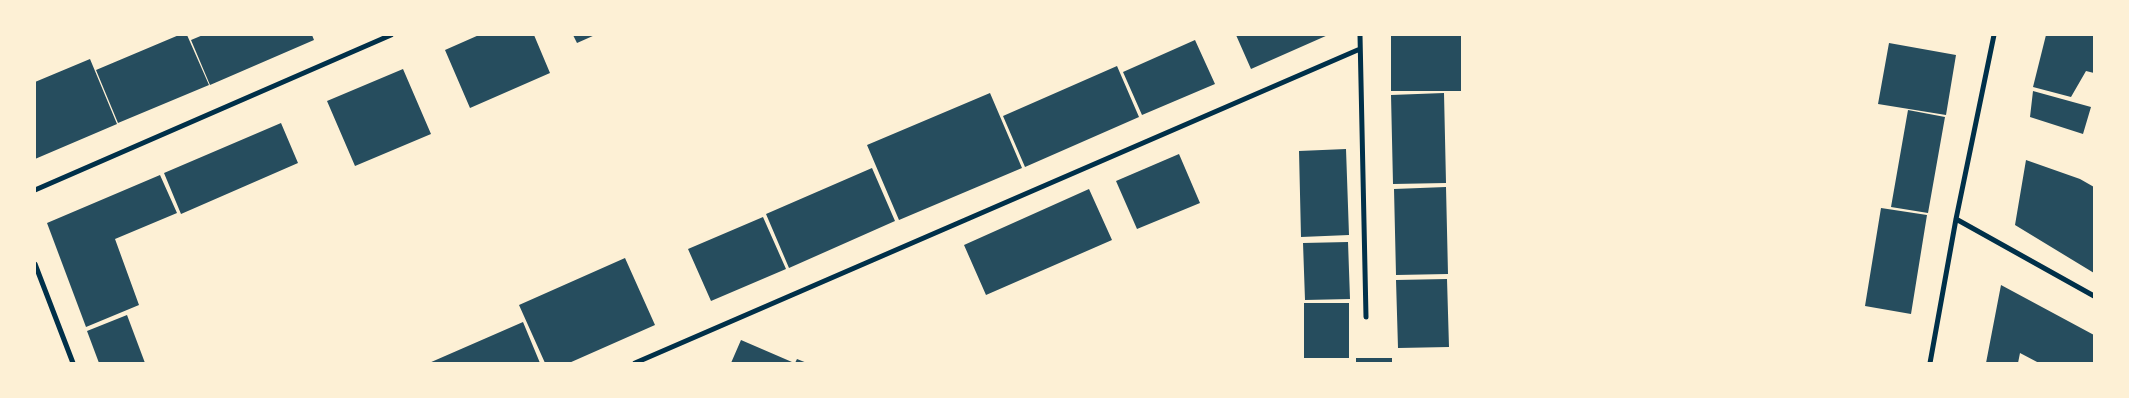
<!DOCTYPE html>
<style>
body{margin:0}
#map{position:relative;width:2129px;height:398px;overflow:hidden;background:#fdf0d5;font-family:"Asap Condensed",sans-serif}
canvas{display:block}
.frame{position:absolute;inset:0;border:36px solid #fdf0d5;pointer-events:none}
</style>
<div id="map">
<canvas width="2129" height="398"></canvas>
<div class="frame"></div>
</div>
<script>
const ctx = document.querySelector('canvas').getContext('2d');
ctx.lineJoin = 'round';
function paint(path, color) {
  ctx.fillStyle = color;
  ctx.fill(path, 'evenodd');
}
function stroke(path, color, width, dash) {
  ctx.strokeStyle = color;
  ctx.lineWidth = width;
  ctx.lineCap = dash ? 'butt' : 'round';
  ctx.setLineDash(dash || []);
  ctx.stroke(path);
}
paint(new Path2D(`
 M179,35h8l22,50 -91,38 -22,-53z
 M203,35h109l2,5 -104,45 -19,-45z
 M479,35h55l16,38 -80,35 -25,-58z
 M573,35h22l-18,8z
 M1236,35h92l-77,34z
 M1391,35h70v56h-70z
 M2046,35h48v38l-8,-2 -15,26 -38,-10z
 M1195,40l20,44 -73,31 -19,-43z
 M1889,43l67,12 -10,60 -68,-11z
 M90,59l27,65 -82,35v-77z
 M1117,66l22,51 -114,50 -22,-51z
 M403,69l28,65 -76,32 -28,-65z
 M2033,91l58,16 -8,27 -53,-17z
 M990,93l32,75 -123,52 -32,-75z
 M1444,93l2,90 -53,1 -2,-89z
 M1908,110l37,7 -17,96 -37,-6z
 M281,123l17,40 -117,51 -17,-41z
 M1346,149l3,86 -48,2 -2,-86z
 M1179,154l21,49 -63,26 -21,-48z
 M2026,160l54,19 14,8v86l-79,-48z
 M872,168l23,53 -106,47 -23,-54z
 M160,175l17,38 -62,26 24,66 -53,22 -39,-104z
 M1446,187l2,87 -52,1 -2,-86z
 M1089,189l23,51 -126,55 -22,-50z
 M1881,208l46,7 -16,99 -46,-8z
 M763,217l23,52 -75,32 -23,-52z
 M1348,242l2,57 -45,1 -2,-57z
 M625,258l30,67 -86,38h-24l-26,-58z
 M1447,279l2,68 -51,1 -2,-68z
 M2001,285l93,50v28h-55l-19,-10 -2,10h-32z
 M1304,303h45v55h-45z
 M127,315l18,48h-46l-12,-32z
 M523,322l17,41h-111z
 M741,340l51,22v1h-61z
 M1356,358h36v5h-36z
 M797,359l10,4h-12z`), '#264d5e');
stroke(new Path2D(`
 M1360,35l6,282
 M35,190l356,-155
 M1956,219l138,77
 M35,264l38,99
 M635,363l725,-314
 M1930,363l26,-144 38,-184`), '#003049', 5);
</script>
